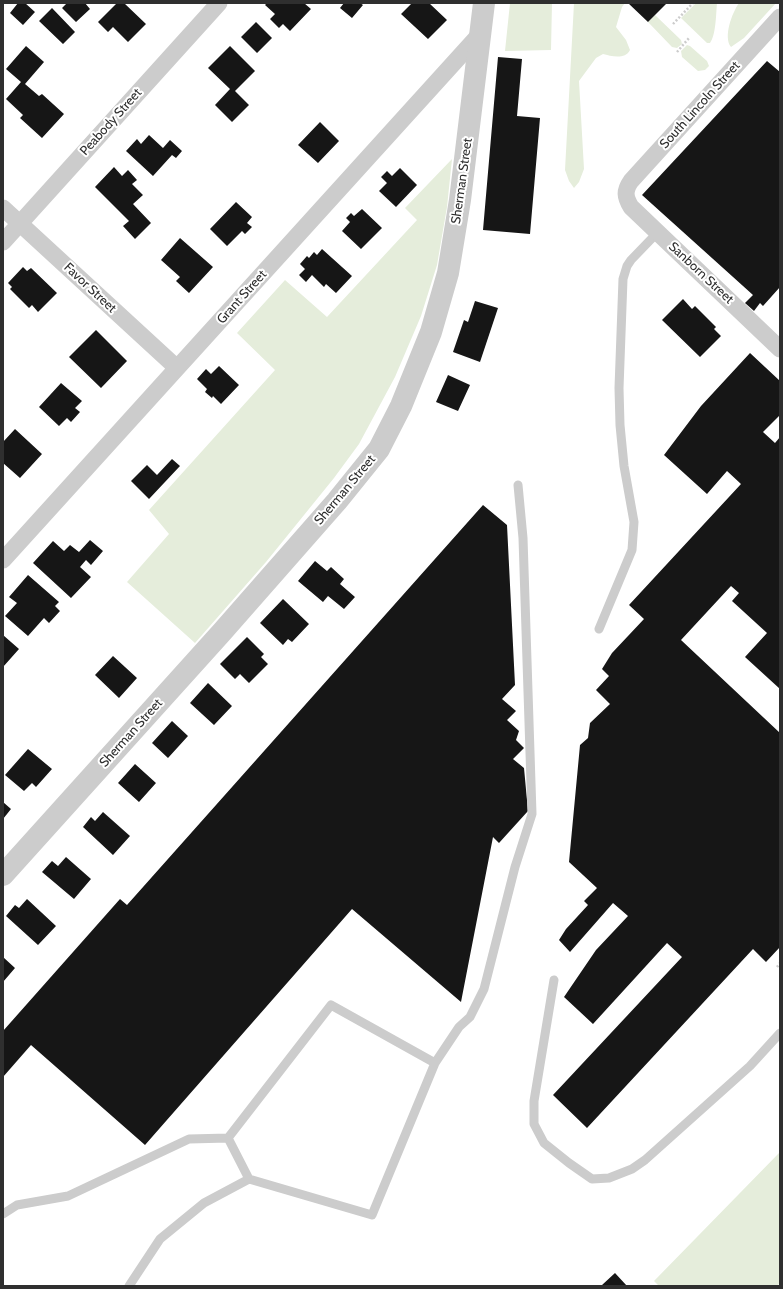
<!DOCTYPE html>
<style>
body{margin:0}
#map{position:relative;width:783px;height:1289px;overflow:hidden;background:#fff;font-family:Cabin,sans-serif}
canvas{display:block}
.frame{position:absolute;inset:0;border:4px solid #2f2f2f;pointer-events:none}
</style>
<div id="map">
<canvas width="783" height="1289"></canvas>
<div class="frame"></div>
</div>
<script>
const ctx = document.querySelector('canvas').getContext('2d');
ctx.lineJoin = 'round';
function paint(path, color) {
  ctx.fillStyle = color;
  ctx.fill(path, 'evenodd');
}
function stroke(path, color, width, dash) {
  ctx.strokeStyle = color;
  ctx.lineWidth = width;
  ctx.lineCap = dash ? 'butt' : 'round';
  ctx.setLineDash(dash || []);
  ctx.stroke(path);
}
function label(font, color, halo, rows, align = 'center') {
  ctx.font = font + ' Cabin,sans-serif';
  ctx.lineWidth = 4;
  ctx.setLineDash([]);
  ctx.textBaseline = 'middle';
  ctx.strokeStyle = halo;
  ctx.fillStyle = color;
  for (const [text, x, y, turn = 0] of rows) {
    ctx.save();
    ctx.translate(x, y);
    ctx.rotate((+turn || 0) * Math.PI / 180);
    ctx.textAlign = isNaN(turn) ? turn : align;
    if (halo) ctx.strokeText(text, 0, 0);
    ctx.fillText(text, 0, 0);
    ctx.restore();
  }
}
paint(new Path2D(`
 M510,3h42l-1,47 -46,1z
 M574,3h51l-3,4 -6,20 10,13 4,10c-5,10 -19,6 -27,4l-7,4 -17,23 5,88 -5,13 -5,6 -5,-7 -4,-11z
 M696,3h21c-1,11 -1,32 -7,40h-3l-26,-25z
 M739,3h37l-32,35 -13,9c-8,-10 1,-34 8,-44z
 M655,15l26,25 1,4 -5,4 -5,-1 -24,-25z
 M687,45l3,1 17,15 2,5 -4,4 -7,1 -16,-14 -1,-6z
 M452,159l-5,48 -10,58 -16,51 -26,61 -36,67 -25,34 -68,84 -71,81 -68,-61 42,-48 -20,-24 126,-140 -38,-37 48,-53 42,37 90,-97 -12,-12z
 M780,1152v131l-3,3h-118l-5,-5z`), '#e5eddb');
paint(new Path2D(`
 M18,3h7l10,9 -12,13 -13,-12z
 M67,3h18l5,6 -14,13 -14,-14z
 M117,3h7l22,21 -18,18 -15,-15 -5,5 -10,-10z
 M267,3h37l7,6 -21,22 -7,-7 -4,4 -9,-9 5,-5 -10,-9z
 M344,3h16l3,2 -11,13 -12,-10z
 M412,3h17l18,17 -19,19 -27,-25z
 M628,3h39l-19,19z
 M52,8l23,24 -12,12 -24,-23z
 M256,22l16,16 -15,15 -16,-16z
 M26,46l18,16 -19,22 14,12 3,-2 22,20 -22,24 -22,-20 3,-3 -17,-16 15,-17 -15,-13z
 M230,46l25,25 -20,20 14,14 -17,17 -17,-17 15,-16 -22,-21z
 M498,57l24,2 -5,57 23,2 -10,116 -47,-4z
 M767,61l13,11v215l-17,19 -3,-3 -6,8 -9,-8 8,-8 -111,-100z
 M320,122l19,19 -21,22 -20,-18z
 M149,135l14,13 7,-8 12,11 -6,7 -4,-3 -19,21 -27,-25 11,-12 4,5z
 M114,167l8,9 6,-6 9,10 -5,4 11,11 -10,9 18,19 -16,16 -12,-13 6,-5 -34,-34z
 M400,168l17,17 -21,22 -17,-16 8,-8 -6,-6 6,-6 5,5z
 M236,202l16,15 -5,6 5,4 -7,7 -3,-3 -15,15 -17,-17z
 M362,209l20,19 -21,21 -19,-18 8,-9 -4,-4 5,-5 3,3z
 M180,238l33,29 -24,26 -13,-12 4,-4 -19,-17z
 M322,249l30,27 -16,17 -10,-9 -2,3 -12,-12 -6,7 -7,-7 6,-6 -5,-5 7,-8 2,2 5,-6 3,3z
 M23,267l4,4 4,-3 26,25 -19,19 -6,-7 -3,3 -19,-19 2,-2 -4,-4z
 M683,299l9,10 3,-3 21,21 -2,2 7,7 -21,21 -38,-37z
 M475,301l23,7 -18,54 -27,-10 11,-32 4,2z
 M96,330l31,31 -26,27 -32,-31z
 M750,353l30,28v34l-17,17 12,11 5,-6v252l-35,-32 22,-24 -35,-32 7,-8 -8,-7 -50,54 99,93v214l-14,15 -13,-13 -166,179 -34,-33 129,-138 -15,-14 -74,81 -29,-27 32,-47 32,-34 -15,-13 -43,49 -11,-12 7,-11 22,-24 -4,-4 13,-13 -28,-26 11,-117 8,-7 2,-15 20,-19 -14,-14 13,-14 -7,-7 10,-16 32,-34 -15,-14 112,-121 -14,-13 -20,23 -43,-39 37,-49z
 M219,366l20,19 -18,19 -8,-8 -1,2 -7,-6 2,-3 -10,-10 9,-10 5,5z
 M448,375l22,10 -12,26 -22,-9z
 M61,383l21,18 -7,7 5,4 -9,10 -4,-4 -8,8 -20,-19z
 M15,429l27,25 -22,24 -17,-15v-21z
 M172,459l8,7 -31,33 -18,-18 16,-16 10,10z
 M483,505l24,20 8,160 -13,14 14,12 -9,9 12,11 -3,9 8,8 -11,11 11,9 4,43 -29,32 -6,-6 -32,165 -109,-93 -207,236 -114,-100 -28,32v-46l117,-132 7,6z
 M90,540l13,11 -12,14 -5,-5 -6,7 11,10 -20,21 -38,-35 20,-22 11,10 6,-6 9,7z
 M315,561l12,10 4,-4 13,12 -4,5 15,13 -11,12 -16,-13 -5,6 -25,-21z
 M28,575l31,27 -4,4 5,5 -11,12 -5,-5 -16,18 -23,-20 12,-13 -8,-6z
 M283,599l26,25 -17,18 -4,-3 -5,6 -23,-22z
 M3,635l16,14 -16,18z
 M247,637l17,17 -3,3 7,7 -19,19 -9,-9 -5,5 -15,-15z
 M113,656l24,22 -18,20 -24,-23z
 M208,683l24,23 -18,19 -24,-22z
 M172,721l16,15 -20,22 -16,-15z
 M28,749l24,20 -16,18 -4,-4 -8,8 -19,-16z
 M135,764l21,19 -17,19 -21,-19z
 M3,802l8,7 -8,10z
 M103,812l27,24 -17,19 -30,-28 8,-10 4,4z
 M66,857l25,22 -17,20 -32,-27 10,-11 6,5z
 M27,899l29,27 -18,19 -32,-29 9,-11 4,3z
 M3,957l12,11 -12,14z
 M615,1273l12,13h-24l-1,-1z`), '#161616');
stroke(new Path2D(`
 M673,24l20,-21
 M677,52l12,-14
 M777,967l3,-4`), '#ccc', 2.5, [2, 2]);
stroke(new Path2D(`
 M599,629l33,-79 2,-28 -10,-56 -4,-41 -1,-37 4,-109 4,-13 4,-6 27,-28
 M554,980l-20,121v23l10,19 25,20 23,16 17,-1 23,-9 13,-9 105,-94 30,-33
 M228,1138l103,-133 104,58 24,-36 11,-10 14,-28 31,-122 17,-53 -9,-276 -5,-53
 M249,1179l123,36 63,-152
 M3,1214l14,-9 51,-9 121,-57 39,-1 21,41 -45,24 -44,36 -31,47`), '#ccc', 9);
stroke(new Path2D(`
 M780,17l-149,164c-7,10 -6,16 0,26l149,142
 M3,208l174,160
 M3,242l216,-239
 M3,560l477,-526`), '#ccc', 17);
stroke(new Path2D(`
 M3,875l219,-243 115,-131 42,-52 22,-43 30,-74 17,-59 12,-73 24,-197`), '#ccc', 22);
label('13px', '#2f2f2f', '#fff', [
 ["South Lincoln Street",700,105,-48],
 ["Peabody Street",111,122,-48],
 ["Sherman Street",462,181,-82],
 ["Sanborn Street",701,273,43],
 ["Favor Street",90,288,43],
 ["Grant Street",242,297,-48],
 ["Sherman Street",345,490,-50],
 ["Sherman Street",131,733,-48]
]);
</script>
